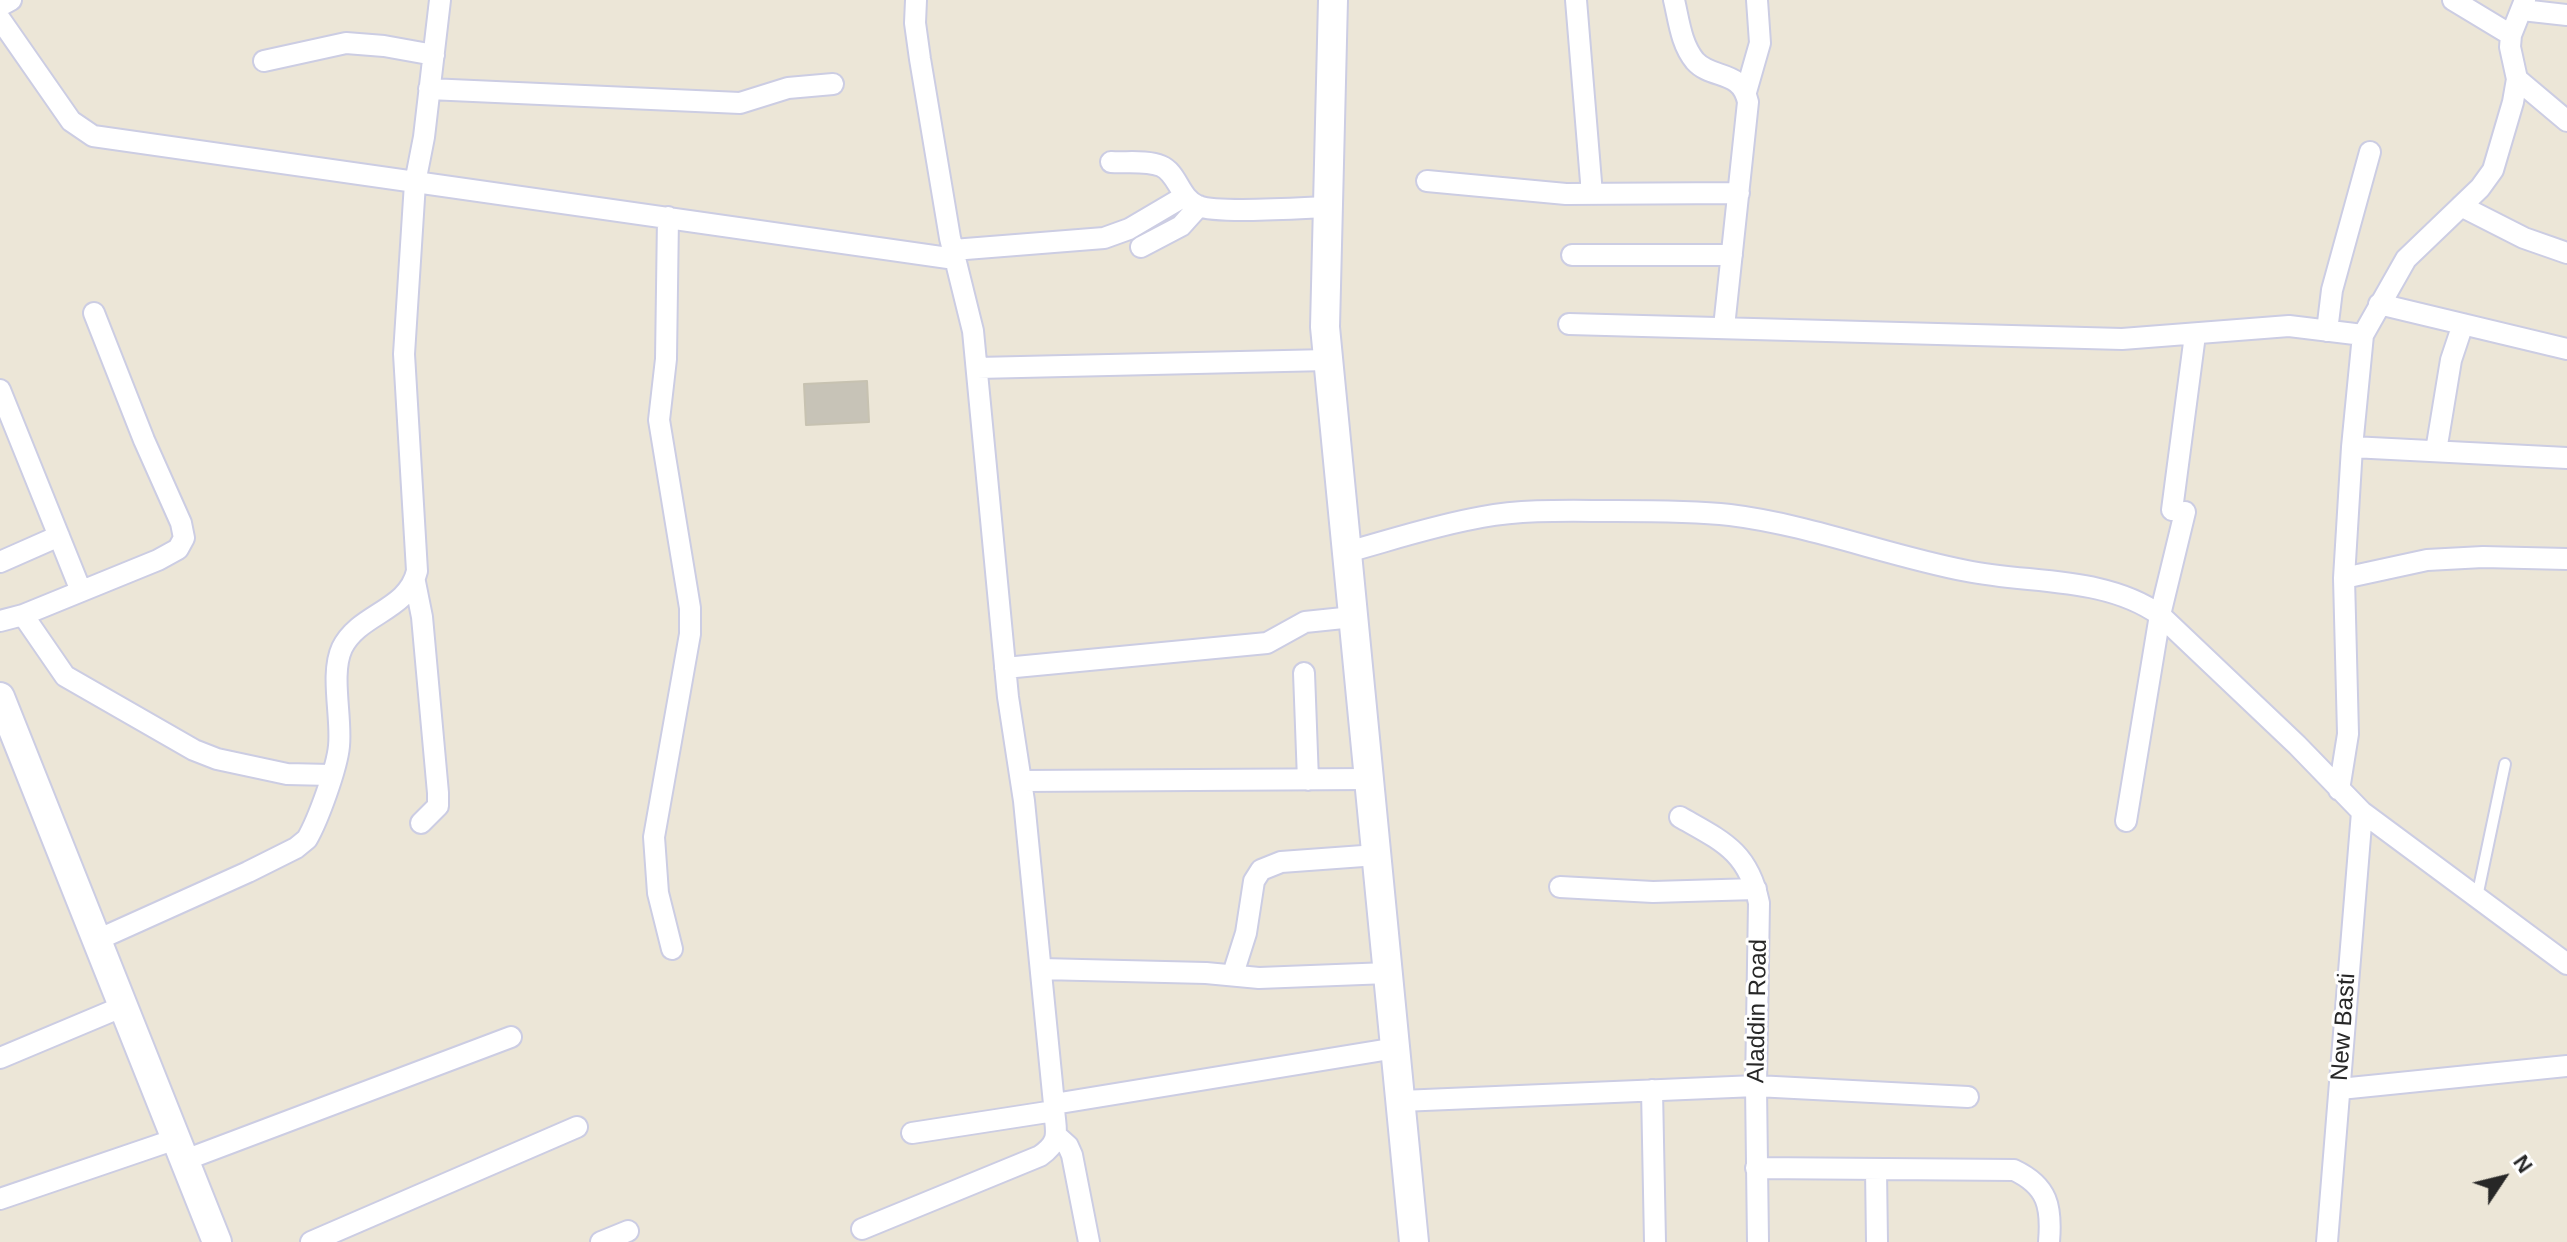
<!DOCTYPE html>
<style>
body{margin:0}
#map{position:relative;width:2567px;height:1242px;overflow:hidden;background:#ece6d7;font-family:Helvetica,sans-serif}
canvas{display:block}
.north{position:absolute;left:2463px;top:1138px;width:80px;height:80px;-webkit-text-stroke:6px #fff;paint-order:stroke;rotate:55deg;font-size:22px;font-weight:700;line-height:32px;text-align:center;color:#272727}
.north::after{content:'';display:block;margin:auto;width:28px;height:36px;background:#272727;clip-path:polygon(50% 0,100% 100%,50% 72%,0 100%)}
</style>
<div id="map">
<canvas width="2567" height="1242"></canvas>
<div class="north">N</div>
</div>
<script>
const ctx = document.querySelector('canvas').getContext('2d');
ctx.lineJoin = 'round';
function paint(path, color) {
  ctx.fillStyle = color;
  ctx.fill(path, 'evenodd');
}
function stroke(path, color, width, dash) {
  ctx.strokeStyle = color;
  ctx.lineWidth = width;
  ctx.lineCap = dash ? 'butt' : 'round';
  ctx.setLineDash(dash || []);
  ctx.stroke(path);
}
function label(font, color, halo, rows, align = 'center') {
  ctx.font = font + ' Helvetica,sans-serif';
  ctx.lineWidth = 6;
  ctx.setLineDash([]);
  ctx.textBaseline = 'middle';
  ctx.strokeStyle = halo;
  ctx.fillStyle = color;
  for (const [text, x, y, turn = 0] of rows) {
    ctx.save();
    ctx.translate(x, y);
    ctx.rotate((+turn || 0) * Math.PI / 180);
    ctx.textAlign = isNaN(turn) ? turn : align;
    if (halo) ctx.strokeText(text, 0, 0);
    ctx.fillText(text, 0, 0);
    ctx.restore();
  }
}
const building = new Path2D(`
 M867,381l2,41 -63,3 -2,-41z`);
paint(building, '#c7c3b7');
stroke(building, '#c7c2b1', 2);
const lane = new Path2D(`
 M2477,897l28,-133`);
const street = new Path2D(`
 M1576,0l16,194
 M1674,0c5,21 7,44 21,61 17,19 46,8 53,41l-24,225
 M2453,0l58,35
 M0,6l11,-6
 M2522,10l45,5
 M0,19l71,102 22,15 862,123
 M264,61l82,-18 38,3 50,9
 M2517,79l50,42
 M429,89l311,14 48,-15 45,-4
 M1746,92l14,-49 -3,-43
 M1111,162c15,1 36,-2 50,4 17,7 18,32 37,40 21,8 103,2 130,1
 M1427,181l139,13 173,-1
 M2461,206l63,32 43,15
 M668,217l-2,142 -7,61 31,188v26l-36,203 4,56 14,56
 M1141,247l40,-21 18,-20
 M953,250l151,-12 25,-9 56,-33
 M1572,255h160
 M2379,304l188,45
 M1569,324l553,15 167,-13 74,9
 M2327,331l5,-41 38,-138
 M977,368l351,-8
 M0,390l81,201
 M2352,447l215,11
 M2436,451l15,-91 12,-36
 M2172,510l23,-175
 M1347,552c44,-12 89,-27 135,-35 44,-8 88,-6 133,-6 38,0 78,0 115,4 81,10 158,41 237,56 64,13 138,5 193,44l137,130 65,67 205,152
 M0,562l59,-26
 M2344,578l83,-18 56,-3 84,2
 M415,582l7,35 16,176v13l-17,17
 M23,615l42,61 129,74 23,9 70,15 44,1
 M0,621l23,-6 135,-55 20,-11 6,-11 -3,-15 -37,-83 -50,-127
 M1005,668l262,-25 38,-21 48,-5
 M1304,673l4,107
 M1021,781l348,-2
 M2339,790l9,-56 -4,-156 8,-131 11,-112 43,-76 74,-71 13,-18 20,-68 4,-23 -7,-32 1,-12 14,-35
 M1680,817c42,24 68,34 79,86l-3,183 2,156
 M2126,821l34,-206 25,-103
 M1560,887l93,5 103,-3
 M97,940l151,-68 48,-24 11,-9c11,-19 30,-71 32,-93 3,-29 -9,-72 3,-98 17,-35 66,-37 75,-77l-13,-217 11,-171 9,-46 16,-137
 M1041,969l165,4 53,5 129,-5
 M1233,974l13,-41 8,-52 7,-11 20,-8 96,-7
 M0,1058l124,-52
 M2340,1089l227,-23
 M1652,1090l3,152
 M1401,1101l355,-15 212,11
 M1054,1104l342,-56
 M912,1133l142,-22
 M1058,1137l10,9 4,9 17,87
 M185,1160l326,-123
 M1756,1168l258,2c34,16 38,37 35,72
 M1876,1169l1,73
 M0,1199l176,-60
 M862,1229l178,-73c24,-17 14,-26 14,-52l-30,-303 -16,-104 -35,-366 -23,-93 -30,-179 -5,-36 1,-23
 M311,1242l266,-115
 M601,1242l27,-11
 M2327,1242l35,-430`);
const secondary = new Path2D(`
 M1333,0l-8,327 89,915
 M0,697l217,545`);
stroke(lane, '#cccde3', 14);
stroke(street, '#cccde3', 24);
stroke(secondary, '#cccde3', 32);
stroke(lane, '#fff', 10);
stroke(street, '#fff', 20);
stroke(secondary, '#fff', 28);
label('24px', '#272727', '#fff', [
 ["Aladdin Road",1758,1011,-89],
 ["New Basti",2344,1027,-86]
]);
</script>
